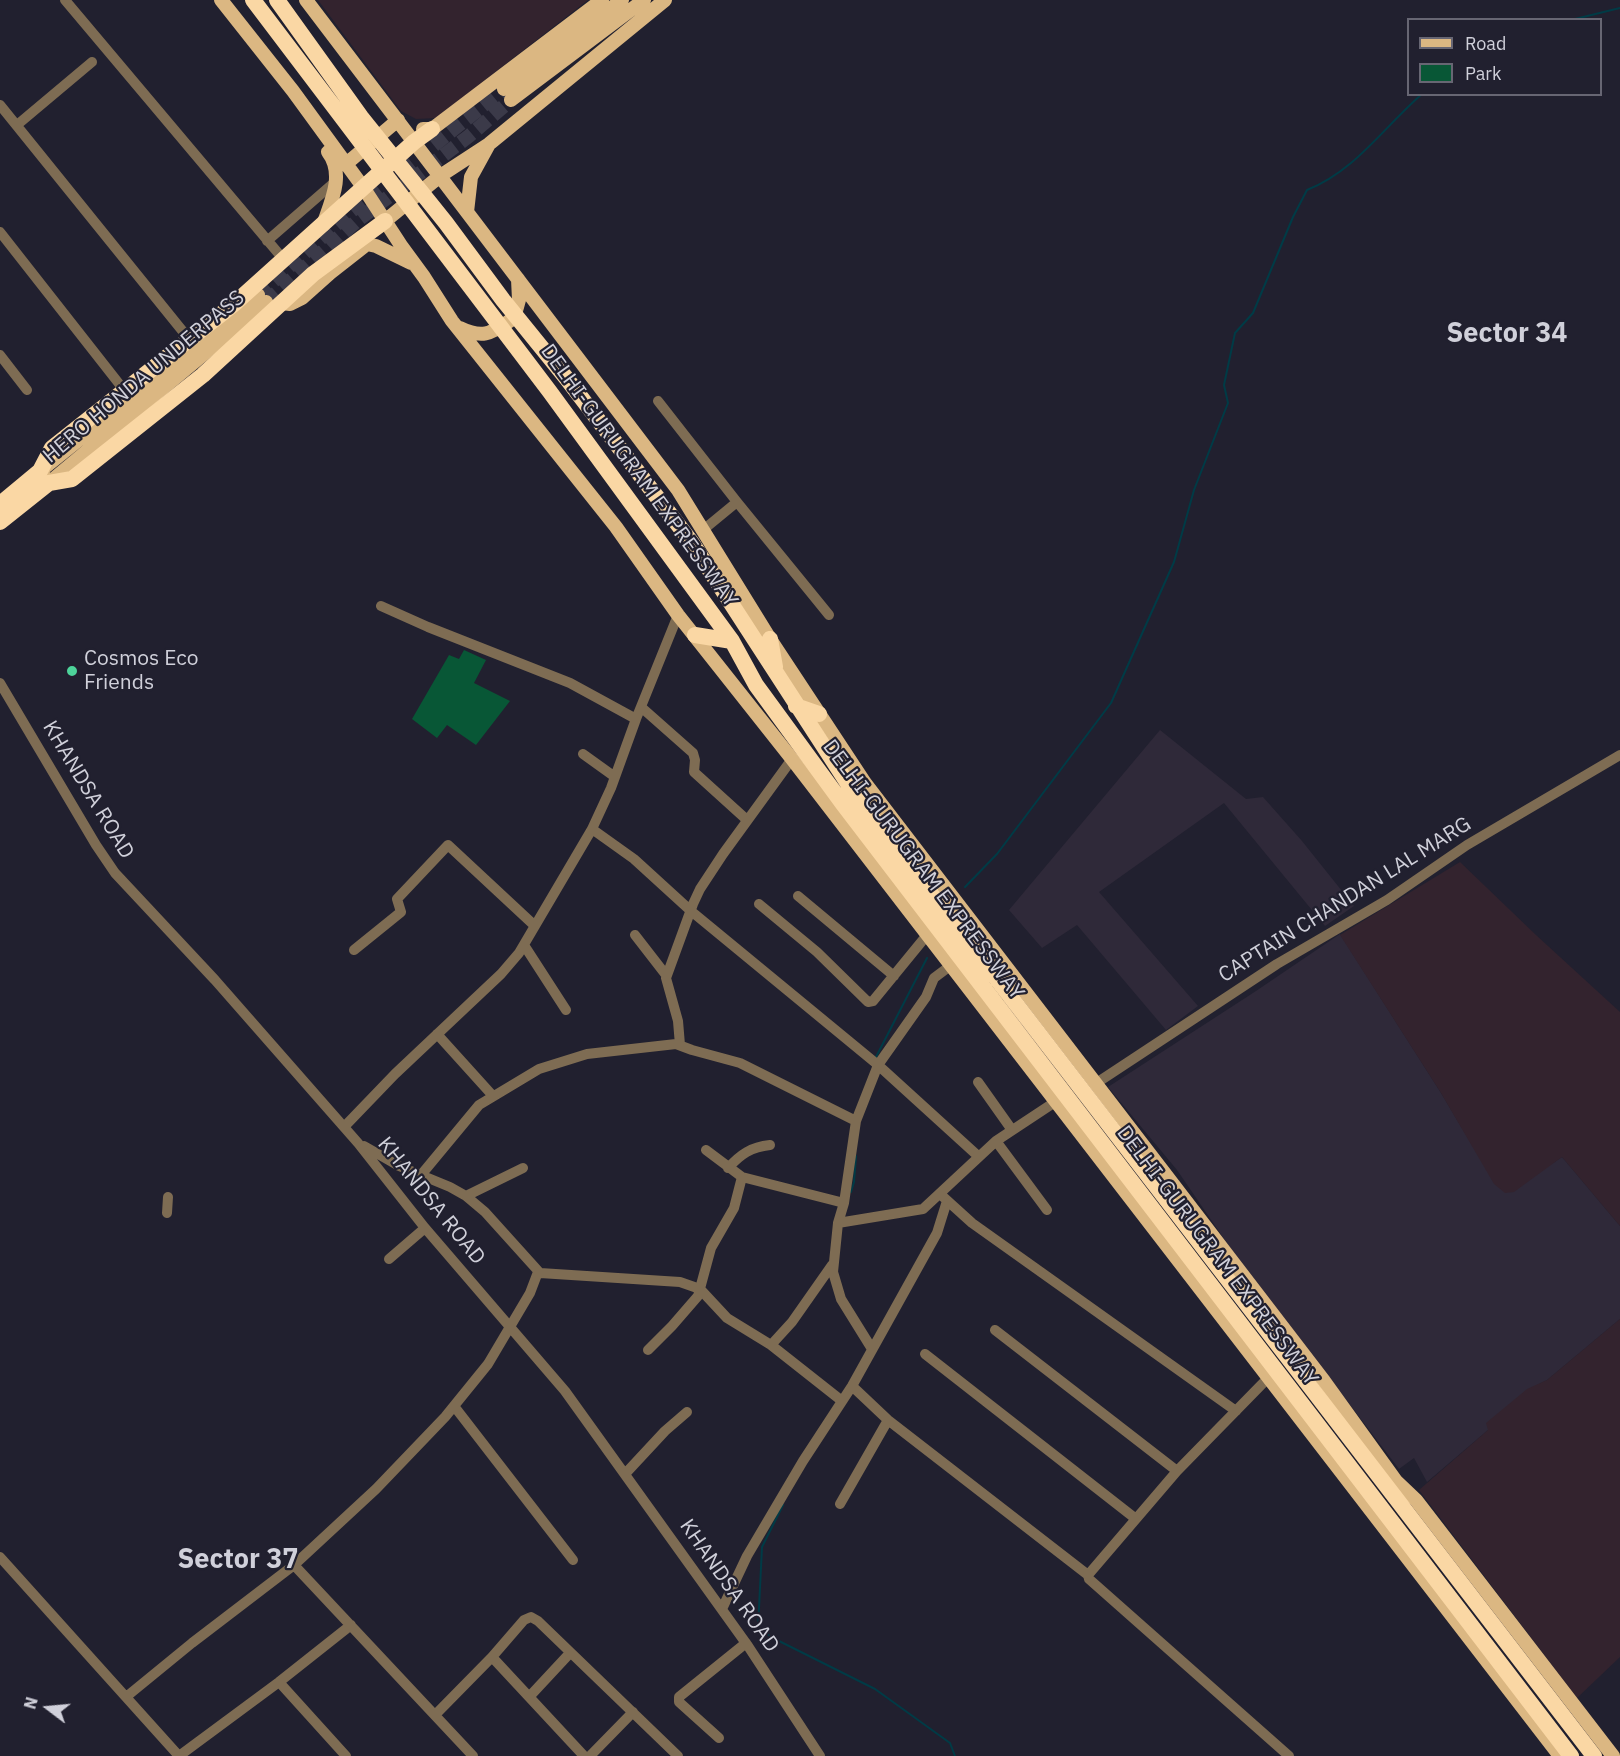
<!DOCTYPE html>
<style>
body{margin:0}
#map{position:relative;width:1620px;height:1756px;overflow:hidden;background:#21202f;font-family:"IBM Plex Sans",sans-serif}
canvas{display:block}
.legend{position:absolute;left:1407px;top:18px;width:195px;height:78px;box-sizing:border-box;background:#21202f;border:2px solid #676673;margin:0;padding:8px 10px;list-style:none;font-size:18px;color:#d0d0da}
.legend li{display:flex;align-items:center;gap:12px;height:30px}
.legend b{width:30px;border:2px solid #676673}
.north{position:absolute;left:18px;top:1678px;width:60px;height:60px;-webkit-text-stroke:4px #21202f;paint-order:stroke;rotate:286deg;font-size:16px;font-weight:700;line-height:24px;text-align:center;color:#d0d0da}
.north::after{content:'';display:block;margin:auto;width:21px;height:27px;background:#d0d0da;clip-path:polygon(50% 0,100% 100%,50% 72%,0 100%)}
</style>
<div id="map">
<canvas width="1620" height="1756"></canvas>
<ul class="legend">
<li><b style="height:8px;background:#dbb782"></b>Road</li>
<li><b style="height:16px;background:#085736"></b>Park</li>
</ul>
<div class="north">N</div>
</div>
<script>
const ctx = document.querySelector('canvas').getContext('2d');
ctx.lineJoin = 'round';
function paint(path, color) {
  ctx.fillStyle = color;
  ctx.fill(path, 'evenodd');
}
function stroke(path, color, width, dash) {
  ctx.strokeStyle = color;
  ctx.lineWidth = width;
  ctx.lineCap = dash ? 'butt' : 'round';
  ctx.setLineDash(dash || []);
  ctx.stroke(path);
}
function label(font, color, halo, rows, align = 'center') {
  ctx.font = font + ' "IBM Plex Sans",sans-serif';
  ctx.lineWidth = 4.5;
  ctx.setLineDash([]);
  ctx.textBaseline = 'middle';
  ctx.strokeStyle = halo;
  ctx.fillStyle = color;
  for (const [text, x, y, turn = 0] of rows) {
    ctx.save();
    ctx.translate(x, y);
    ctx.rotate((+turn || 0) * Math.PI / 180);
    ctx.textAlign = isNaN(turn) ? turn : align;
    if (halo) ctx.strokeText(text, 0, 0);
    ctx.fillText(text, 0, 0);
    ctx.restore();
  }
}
paint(new Path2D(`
 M1160,730l86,69 17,-2 39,44 52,65 -29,20 -101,-123 -125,89 99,114 -32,24 -89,-105 -35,23 -33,-38z
 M1340,934l101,159 42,70 67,2 12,-8 58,69v93l-73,61 -17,9 -42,41 -61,52 -13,-24 -15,11 -168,-220 -54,-79 -69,-83 148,-96z`), '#2f2939');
paint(new Path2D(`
 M318,0h270l-152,118 -20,1 -15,-8z
 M1460,862l76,73 84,77v214l-58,-69 -48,35 -9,1 -11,-9 -53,-91 -101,-158z
 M1620,1319v338l-43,41 -158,-208 69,-60 -2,-7 41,-34 20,-9z`), '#33232e');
paint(new Path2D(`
 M464,650l22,10 -12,23 36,18 -34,44 -29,-20 -10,13 -25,-19 37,-64 10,4z`), '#085736');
stroke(new Path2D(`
 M1571,20l49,-12
 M965,887l32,-33 114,-151 63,-141 20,-72 34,-87 -4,-18 11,-52 18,-20 40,-96 14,-27c48,-19 76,-62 115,-96
 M876,1057l51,-99
 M851,1192l3,-10 2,-26
 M783,1505l-21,42 -4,81 15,10 102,51 75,54 5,13`), '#003b46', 2);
stroke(new Path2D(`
 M258,295l91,-82 155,-124
 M266,302l92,-82 111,-84 42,-36`), '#3b3a49', 14, [14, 7]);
stroke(new Path2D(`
 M65,0l219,260
 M0,105l189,234
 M17,125l75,-63
 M0,232l124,158
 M267,241l69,-60
 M0,355l27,35
 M658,401l79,101 92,113
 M703,530l34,-28
 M381,606l47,21 142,56 66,36
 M0,683l96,162 19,28 100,107 143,163 67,85 140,163 183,255 72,110
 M641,707l52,46 2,7 -1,12 53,48
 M583,754l32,23
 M592,829l42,30 57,52 187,154 100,91
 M798,896l96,80
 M759,904l58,48 51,50 5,-1 54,-66
 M635,935l31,40
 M524,945l42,65
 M354,950l47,-38 -4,-13 51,-54 87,81
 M437,1034l56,62
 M680,1045l-2,-24 -12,-43 27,-74 7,-15 23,-35 69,-95
 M978,1082l34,48
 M1095,1084l182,-120 110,-64 80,-55 153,-90
 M344,1127l51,-53 106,-100 18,-21 73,-124 19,-41 25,-69 42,-104
 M996,1141l51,69
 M364,1146l35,20 51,21 16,9 19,16 55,61 140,9 20,7 27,29 44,27 71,56
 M706,1150l36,27 102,26
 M728,1168c13,-14 23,-21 42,-23
 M421,1175l58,-70 60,-36 48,-15 89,-10 16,6 48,13 116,58
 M940,1194l32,29 264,188
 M466,1196l57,-28
 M167,1213l1,-16
 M838,1223l85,-14 73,-68 59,-39
 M389,1259l36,-31
 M995,1330l182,141
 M771,1345l21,-23 40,-57
 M872,1349l-31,-50 -8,-27 5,-49 6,-20 12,-82 22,-56 48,-68 8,-19 16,-12
 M648,1350l24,-24 26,-30 13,-48 23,-40 8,-31
 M925,1354l211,165
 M1268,1378l-91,93 -89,104 1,4 200,177
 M852,1386l36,34 200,155
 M454,1406l119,154
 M625,1474l40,-43 22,-19
 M840,1504l48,-84
 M0,1557l179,199
 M294,1565l179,191
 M722,1609l25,-53 56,-95 49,-75 85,-153 10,-32
 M492,1657l92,99
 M279,1682l67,74
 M530,1696l40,-43
 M126,1697l66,-54 102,-78 82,-76 69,-72 43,-53 42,-71 8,-21
 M436,1714l56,-57 32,-37 7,-3 7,4 140,135
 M719,1738l-40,-36v-5l67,-54
 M179,1756l100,-74 72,-57
 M590,1756l43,-44`), '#7e6c53', 10);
stroke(new Path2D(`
 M221,0l72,91 70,96 39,60 22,30 28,44 164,206 62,88 114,144 768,997
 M306,0l372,490 92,149 95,144 459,598 72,100 20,19 197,256
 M504,89l118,-89
 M511,100l133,-100
 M423,129h9l170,-129
 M346,164l52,-44
 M467,212l4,-35 17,-31
 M385,221l55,-45 49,-32 176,-144
 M323,225c8,-23 22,-51 5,-73
 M258,295l-218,176 9,12 217,-181
 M282,303l8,1 12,-6 28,-25 37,-29 9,2 35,17
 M460,328c25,12 32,4 54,-10l5,-18 -1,-21`), '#dbb782', 14);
stroke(new Path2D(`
 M253,0l297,392 182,249 24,44 87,119 728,952
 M277,0l84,117 85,106 57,77 64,79 125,164 162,250 740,963
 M0,504l40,-33 12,-23 182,-144 180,-162 18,-13
 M0,522l49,-39 23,-4 131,-104 110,-101 72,-53
 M695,635l37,6
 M770,639l5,28
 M796,706l23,8`), '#fad7a4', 16);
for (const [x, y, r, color] of [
 [72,671,6,"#4dd39a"]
]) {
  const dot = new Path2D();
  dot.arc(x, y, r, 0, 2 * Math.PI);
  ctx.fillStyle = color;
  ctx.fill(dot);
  stroke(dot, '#21202f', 2);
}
label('21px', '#d0d0da', '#21202f', [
 ["HERO HONDA UNDERPASS",144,377,-40],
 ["DELHI-GURUGRAM EXPRESSWAY",639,476,54],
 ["KHANDSA ROAD",88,790,59],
 ["DELHI-GURUGRAM EXPRESSWAY",923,870,53],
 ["CAPTAIN CHANDAN LAL MARG",1345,900,-32],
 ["KHANDSA ROAD",431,1201,51],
 ["DELHI-GURUGRAM EXPRESSWAY",1217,1256,53],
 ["KHANDSA ROAD",729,1586,55]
]);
label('21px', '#d0d0da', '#21202f', [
 ["Cosmos Eco",84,659],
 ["Friends",84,683]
], 'left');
label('bold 27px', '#d0d0da', '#21202f', [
 ["Sector 34",1507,334],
 ["Sector 37",238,1560]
]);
</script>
